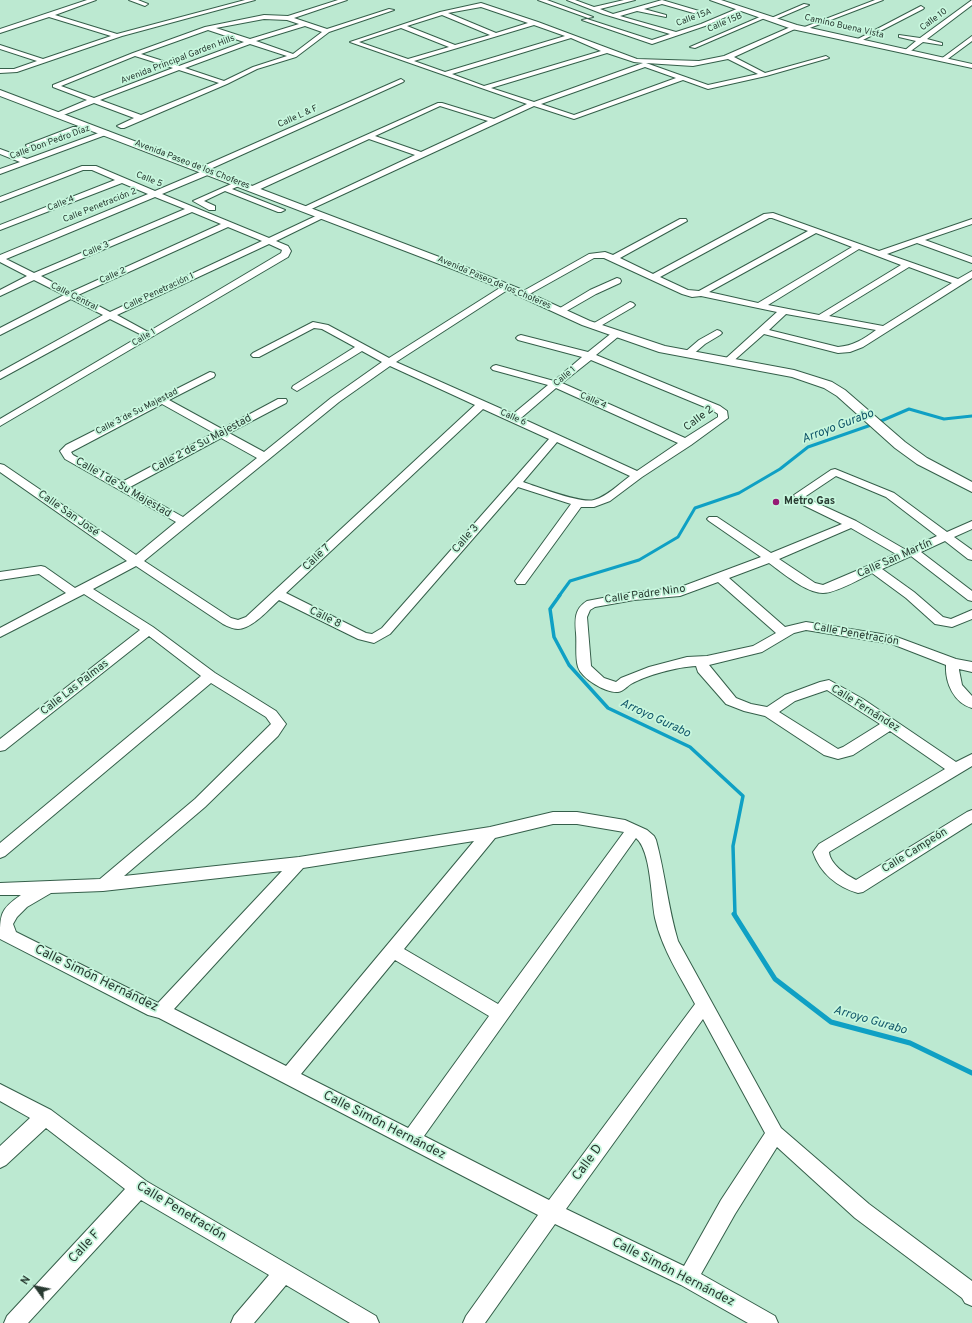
<!DOCTYPE html>
<meta charset="utf-8">
<style>
body{margin:0}
#map{position:relative;width:972px;height:1323px;overflow:hidden;background:#bce9d1;font-family:Overpass,sans-serif}
canvas{display:block}
.north{position:absolute;left:16px;top:1267px;width:40px;height:40px;-webkit-text-stroke:3px #c8f7de;paint-order:stroke;rotate:303deg;font-size:11px;font-weight:700;line-height:16px;text-align:center;color:#283a31}
.north::after{content:'';display:block;margin:auto;width:14px;height:18px;background:#283a31;clip-path:polygon(50% 0,100% 100%,50% 72%,0 100%)}
</style>
<div id="map">
<canvas width="972" height="1323"></canvas>
<div class="north">N</div>
</div>
<script>
const ctx = document.querySelector('canvas').getContext('2d');
ctx.lineJoin = 'round';
function stroke(path, color, width, dash) {
  ctx.strokeStyle = color;
  ctx.lineWidth = width;
  ctx.lineCap = dash ? 'butt' : 'round';
  ctx.setLineDash(dash || []);
  ctx.stroke(path);
}
function paint(path, color) {
  ctx.fillStyle = color;
  ctx.fill(path, 'evenodd');
}
function label(font, color, halo, rows, align = 'center') {
  ctx.font = font + ' Overpass,sans-serif';
  ctx.lineWidth = 3.5;
  ctx.setLineDash([]);
  ctx.textBaseline = 'middle';
  ctx.strokeStyle = halo;
  ctx.fillStyle = color;
  for (const [text, x, y, turn = 0] of rows) {
    ctx.save();
    ctx.translate(x, y);
    ctx.rotate((+turn || 0) * Math.PI / 180);
    ctx.textAlign = isNaN(turn) ? turn : align;
    if (halo) ctx.strokeText(text, 0, 0);
    ctx.fillText(text, 0, 0);
    ctx.restore();
  }
}
stroke(new Path2D(`
 M559,596l11,-15 69,-21 39,-23 17,-29 44,-15 41,-24 28,-22 66,-23 35,-15 35,10 28,-3`), '#0fa0c4', 3);
stroke(new Path2D(`
 M560,595l-10,14 4,28 15,28 39,43 82,39 53,49 -10,50 2,69`), '#0fa0c4', 3.5);
stroke(new Path2D(`
 M734,914l41,65 56,43 79,21 62,30`), '#0fa0c4', 5);
const minor = new Path2D(`
 M87,0h9l-41,15 62,19 128,-34h10l-133,36 -105,36 -17,1v-4h14l23,-8 -37,-12v-4l43,14 68,-23 -62,-19 -49,16v-4z
 M129,0h9l10,4 -3,2z
 M338,0h9l-53,18 33,11 62,-20 5,1 -65,22 -33,25 -39,12 -30,15 -103,44h-3l-4,-2 17,-8 -40,-15 -33,13h-3l-4,-2 33,-14 -34,-13v-2l80,-32 72,-26 59,-12 24,1zM264,19l23,1 12,4 -49,15 -34,-11zM305,26l17,6 -29,22 -37,-13zM208,30l36,12 -65,24 -38,-12zM250,44l37,12 -34,11 -29,14 -39,-13zM135,56l38,12 -79,30 -33,-12zM179,70l40,13 -78,32 -41,-15z
 M538,0h9l46,17 -5,1z
 M567,0h8l19,7 30,-7h11l-35,9 13,5 49,-14 37,11v2l-2,1 -35,-10 -18,5 22,6v2l-29,-6 -17,5 56,16 25,-8 38,-16 5,1 -39,17 -53,18 -70,-24 5,-1 65,21 18,-6 -67,-20z
 M875,0h8l-76,29 -5,-1z
 M972,0v5l-45,34 15,4v2l-19,-3 -15,11h-4v-2l12,-10 -17,-4v-2l21,3z
 M481,3l57,19 99,37 62,2 25,-5 71,-31 2,1v2l-63,29 31,16 61,-17 3,2 -63,18 -58,13 -25,-9 -109,39 -40,-13 -37,17 -190,88h-3v-4l111,-52 -46,-16 -113,52h-6v-4l188,-84h4l52,16 33,-15 -177,-62 90,-30zM481,7l47,16 -32,10 -48,-20zM442,15l48,20 -35,10 -48,-19zM534,25l31,11 -120,36 -31,-11zM401,28l48,19 -41,12 -49,-17zM571,38l30,13 -117,35 -32,-12zM607,53l27,9 9,1 -109,39 -43,-14zM728,59l30,15 -50,11 -62,-22 47,3zM645,67l31,11 -102,37 -33,-11zM440,106l48,15 -67,31 -46,-16z
 M804,4l5,1 -35,15 -5,-1z
 M921,6l3,2 -1,1 -64,33 -5,-1z
 M762,16l5,1 -72,31 -5,-1z
 M972,36v5l-27,20h-4v-2z
 M401,79l3,2 -1,1 -195,88 3,2 -1,2 -48,20 107,44 51,-24h3l4,2 -51,25 12,5 3,5 -3,6 -288,169v-7l142,-84 -32,-16 -110,60v-7l103,-57 -32,-16 -71,36v-7l64,-33 -30,-15 -34,16v-6l27,-14 -27,-14v-7l148,-61 -26,-11 -122,47v-5l115,-45 -23,-10h-9l-83,32v-5l82,-31h14l59,25 45,-19 -2,-2 1,-2zM155,197l30,12 -151,64 -28,-14zM192,212l29,12 -150,68 -30,-16zM228,227l34,14 -152,71 -32,-17zM269,244l13,6 -1,3 -133,79 -31,-17z
 M73,127h3l4,2 -47,18h-6l-1,-2z
 M104,131h3l4,2 -111,41v-5l20,-7 -20,-8v-5l27,10z
 M238,181h3v4l-9,4 53,21 -4,2h-3l-53,-21 -21,10 11,5v4h-6l-16,-9z
 M773,213l106,38 93,-32v5l-47,16 47,17v6l-55,-20 -30,11 71,25 14,-8v7l-109,69 -13,5 -12,1 -74,-19 -34,30h-6l-2,-2 2,-2 53,-48 -76,-16 -9,1 -10,-3 -78,-36h-10l-68,38h-6l-2,-2 71,-40 16,-2 8,3 67,-36h6l1,2 -67,37 33,16 111,-60zM769,218h3l36,13 -109,60 -11,-1 -28,-13zM816,233l36,14 -94,56 -49,-11zM859,249l42,16 -82,50 -51,-10zM909,267l43,16 -69,43 -54,-10zM786,314l90,16c-12,9 -23,16 -38,17l-69,-17z
 M617,278l3,1 1,2 -1,2 -24,11 -33,19h-6l-2,-2 35,-21z
 M506,284l4,3 -1,2 -113,73 117,52 35,-29 -55,-15 -2,-2 2,-2 3,-1 58,16 28,-24 -64,-17 -2,-2 2,-2 3,-1 67,17 25,-20h6l2,2 -2,2 -23,19 124,51 7,5 1,7 -37,27 -49,32 -32,24 -16,6h-13l-56,77h-8l-2,-3 56,-77 -53,-17 -128,147 -16,9 -16,-4 -79,-39c-10,9 -27,29 -41,29 -5,0 -11,-3 -15,-5l-87,-58 -43,23 60,38 62,46 61,38 10,13 -8,12 -73,71 -81,69 175,-19 191,-30 63,-15h24l48,8 22,10 7,6 2,4c9,33 12,68 22,101l103,187 88,76 103,77v25l-7,-3 -3,-5 -107,-80 -78,-71 -42,67 -34,60 74,42 3,7h-30l-67,-38 -126,-61 -70,99h-22l3,-7 72,-101 -379,-197 -11,-3 -148,-76c0,-24 0,-30 21,-44h-21v-12l100,-4 95,-80 76,-75 -5,-7 -55,-34 -206,173 -5,2v-15l201,-167 -52,-40 -144,114 -5,1v-12l140,-109 -56,-36 -84,43v-9l66,-35 -27,-19 -39,6v-8l41,-6 4,1 30,21 52,-27 -127,-89v-8l4,1 132,90 40,-33 -111,-63 -5,-8 6,-6 144,-73 4,1 1,2 -1,2 -45,23 53,29 56,-30h8l1,2 -1,2 -57,30 35,19 67,-54 51,-36 -20,-11 -65,40 -5,-3 1,-2 62,-39 -33,-18 -8,-1 -55,29h-6l-2,-2 2,-2 60,-31 15,3 61,33zM591,360l121,50 6,4v3l-33,21 -123,-55zM390,366l85,39 -229,212 -8,3 -7,-2 -87,-57 195,-159zM556,388l122,55 -41,28 -116,-53zM162,404l52,29 -92,49 -49,-27 -2,-3zM483,409l66,30 -167,189 -10,6 -6,-1 -80,-40zM221,438l36,20 -74,59 -53,-30zM557,442l73,34c-11,8 -22,20 -36,24 -13,4 -56,-13 -71,-18zM553,824h24l47,8 -126,172 -94,-55 91,-111zM636,838c15,12 15,60 19,80 7,31 25,58 40,86l-146,196 -125,-64zM474,841l-188,225 -112,-57 129,-141zM282,871l-124,132 -142,-71 -3,-8 4,-7 10,-10 24,-14 52,-2zM395,960l94,56 -81,112 -107,-54zM703,1019l62,114 -44,67 -37,66 -118,-57z
 M630,302l3,1 2,2 -2,2 -36,21 -3,1 -5,-3z
 M717,330l3,1 2,2 -2,2 -15,9 -14,12h-6l-2,-2 2,-2 14,-12z
 M835,469l59,24 53,39 25,-11v8l-18,8 18,13v10l-4,-1 -23,-18 -24,11 51,39v10l-4,-1 -57,-44 -29,13 32,23 29,25 8,2 21,-9v9l-20,8 -17,-3 -29,-26 -34,-25c-12,6 -36,20 -49,20 -17,0 -40,-20 -54,-30l-40,15 56,49 21,-5 88,14 62,23 16,3v10l-13,-3v1l3,15 10,11v12c-18,-5 -27,-25 -26,-43l-54,-21 -86,-14 -12,3 -32,19 -53,13 27,33 15,6 16,3 18,-12 35,-13 9,-2 34,19 93,63 16,-8v12l-143,86c1,12 17,23 27,28l111,-68 5,-2v13l-109,69 -5,1c-21,-6 -38,-20 -45,-41l6,-8 126,-75 -55,-38 -37,24 -15,4 -14,-4 -59,-39 -21,-5 -18,-7 -28,-32 -2,-6c-19,1 -49,9 -65,18 -5,3 -7,7 -13,8 -12,1 -36,-13 -40,-25 -3,-10 -1,-23 -2,-34 -1,-13 -2,-24 11,-32l47,-9 44,-4 83,-31 -52,-36 -2,-2 2,-2h8l54,36 71,-29 -43,-21 -5,-8 37,-25zM836,476l50,21 51,39 -31,14 -50,-29 -50,-23v-2zM851,528l45,26 -73,31 -8,-2 -36,-24zM718,582l58,51 -23,13 -46,10 -20,1 -38,10 -28,11 -5,4 -12,-4 -13,-12 -4,-49 3,-7 5,-3 39,-7 46,-4zM827,690l53,34 -37,23 -5,2 -59,-37 16,-11z
 M0,1084l51,26 95,71 230,135 3,7h-29l-64,-38 -32,38h-23l3,-7 35,-41 -128,-75 -113,123h-24l3,-7 118,-127 -79,-61 -40,37 -6,3v-22l30,-28 -30,-17z`);
const tertiary = new Path2D(`
 M710,0h11l76,25 175,39v4l-180,-39z
 M0,90l463,176 55,22 72,33 75,25 129,24 38,12 13,8 60,52 22,16 45,24v10l-55,-28 -22,-16 -58,-52 -13,-8 -32,-11 -133,-25 -77,-27 -72,-33 -55,-22 -455,-174z`);
stroke(minor, '#355f4a', 2);
stroke(tertiary, '#355f4a', 2);
paint(minor, '#fff');
paint(tertiary, '#fff');
for (const [x, y, r, color] of [
 [776,502,4,"#951a74"]
]) {
  const dot = new Path2D();
  dot.arc(x, y, r, 0, 2 * Math.PI);
  ctx.fillStyle = color;
  ctx.fill(dot);
  stroke(dot, '#c8f7de', 1.5);
}
label('9px', '#283a31', '#c8f7de', [
 ["Calle 15A",694,18,-20],
 ["Calle 10",934,20,-37],
 ["Calle 15B",725,23,-23],
 ["Camino Buena Vista",844,27,13],
 ["Avenida Principal Garden Hills",178,60,-21],
 ["Calle L & F",298,117,-24],
 ["Calle Don Pedro Díaz",50,143,-20],
 ["Avenida Paseo de los Choferes",192,165,21],
 ["Calle 5",149,180,22],
 ["Calle 4",61,204,-22],
 ["Calle Penetración 2",100,206,-22],
 ["Calle 3",96,250,-23],
 ["Calle 2",113,276,-24],
 ["Avenida Paseo de los Choferes",494,283,23],
 ["Calle Penetración 1",159,292,-25],
 ["Calle Central",74,297,27],
 ["Calle 1",144,338,-31],
 ["Calle 1",565,377,-40],
 ["Calle 4",593,401,24],
 ["Calle 3 de Su Majestad",137,412,-27],
 ["Calle 6",513,418,24]
]);
label('11px', '#283a31', '#c8f7de', [
 ["Calle 2",699,419,-37],
 ["Calle 2 de Su Majestad",202,444,-28],
 ["Calle 1 de Su Majestad",123,488,30],
 ["Calle San José",68,514,35],
 ["Calle 3",466,539,-49],
 ["Calle 7",317,558,-43],
 ["Calle San Martín",895,559,-24],
 ["Calle Padre Nino",645,595,-8],
 ["Calle 8",325,618,26],
 ["Calle Penetración",856,635,10],
 ["Calle Las Palmas",75,688,-38],
 ["Calle Fernández",865,709,32],
 ["Calle Campeón",915,851,-32]
]);
label('bold 11px', '#283a31', '#c8f7de', [
 ["Metro Gas",784,502]
], 'left');
label('italic 12px', '#0d5367', '#c8f7de', [
 ["Arroyo Gurabo",838,427,-21],
 ["Arroyo Gurabo",655,719,25],
 ["Arroyo Gurabo",870,1021,16]
]);
label('13px', '#283a31', '#c8f7de', [
 ["Calle Simón Hernández",96,979,26],
 ["Calle Simón Hernández",384,1126,27],
 ["Calle D",588,1163,-54],
 ["Calle Penetración",181,1212,31],
 ["Calle F",85,1247,-47],
 ["Calle Simón Hernández",673,1273,27]
]);
</script>
